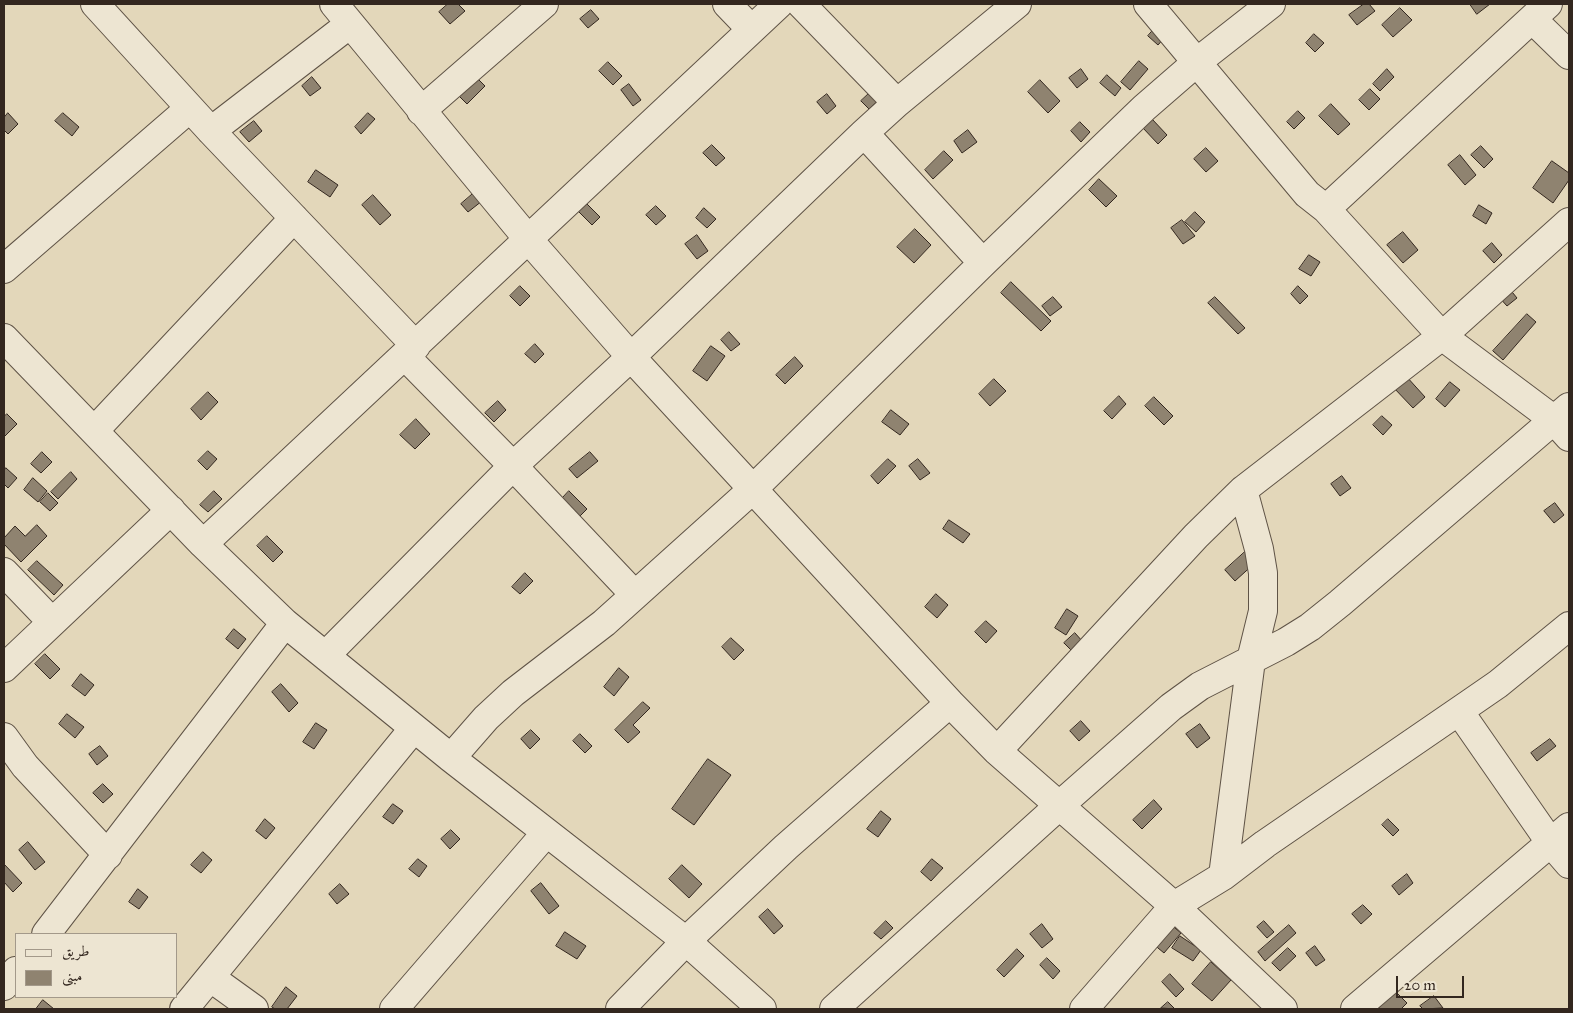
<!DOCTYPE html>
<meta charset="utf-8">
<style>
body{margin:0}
#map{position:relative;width:1573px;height:1013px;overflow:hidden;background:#e3d7ba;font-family:"IM FELL Great Primer",Amiri,serif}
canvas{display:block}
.frame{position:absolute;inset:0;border:5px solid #33271f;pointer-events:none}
.legend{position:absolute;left:15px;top:933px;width:162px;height:65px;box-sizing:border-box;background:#ede5d2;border:1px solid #a3998a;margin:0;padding:6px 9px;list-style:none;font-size:15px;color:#33271f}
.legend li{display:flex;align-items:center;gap:10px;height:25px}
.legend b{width:25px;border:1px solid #a3998a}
.scale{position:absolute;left:1396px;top:976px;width:68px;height:22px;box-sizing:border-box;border:2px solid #33271f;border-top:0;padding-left:6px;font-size:15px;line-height:18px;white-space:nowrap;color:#33271f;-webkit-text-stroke:4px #ede5d2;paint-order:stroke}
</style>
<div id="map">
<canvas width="1573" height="1013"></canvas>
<div class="frame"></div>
<ul class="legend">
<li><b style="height:6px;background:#ede5d2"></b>طريق</li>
<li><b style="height:14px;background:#8f8370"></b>مبنى</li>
</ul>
<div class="scale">20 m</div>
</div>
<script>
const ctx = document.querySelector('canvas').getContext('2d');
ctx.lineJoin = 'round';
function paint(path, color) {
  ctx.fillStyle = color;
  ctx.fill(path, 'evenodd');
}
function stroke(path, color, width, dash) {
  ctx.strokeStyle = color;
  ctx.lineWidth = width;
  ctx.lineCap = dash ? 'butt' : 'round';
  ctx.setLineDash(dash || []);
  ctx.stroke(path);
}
const building = new Path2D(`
 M448,4h10l7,7 -15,13 -11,-12z
 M1364,4h5l6,7 -18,14 -8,-10z
 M1470,4h20l-13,10z
 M1400,8l12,12 -19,17 -11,-12z
 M591,10l8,9 -11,9 -8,-9z
 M1155,28l10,9 -7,8 -10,-9z
 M1314,34l10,9 -9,9 -9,-9z
 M1139,61l9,8 -18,21 -9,-8z
 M608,62l14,14 -9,9 -14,-14z
 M1081,69l7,10 -11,9 -8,-10z
 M1387,69l7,8 -14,14 -7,-7z
 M1107,75l14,13 -6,8 -15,-13z
 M312,77l9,11 -11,8 -8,-10z
 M477,78l8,8 -18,18 -8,-8z
 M1040,80l20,21 -12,12 -20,-21z
 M629,84l12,16 -8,6 -12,-16z
 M876,87l8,8 -15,14 -8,-8z
 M1370,89l10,10 -11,11 -10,-10z
 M827,94l9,12 -9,8 -10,-12z
 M1331,104l19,20 -12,11 -19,-19z
 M1298,111l7,7 -11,11 -7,-7z
 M8,113l10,11 -10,10 -4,-4v-12z
 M63,113l16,14 -7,9 -17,-15z
 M368,113l7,6 -14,15 -6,-7z
 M1152,119l15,16 -9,9 -15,-16z
 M254,121l8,10 -13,11 -9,-10z
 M1080,122l10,10 -9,10 -10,-11z
 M968,130l9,12 -15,11 -8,-12z
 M712,145l13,13 -9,8 -13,-13z
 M1481,146l12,13 -9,9 -13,-13z
 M1206,148l12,13 -12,11 -12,-13z
 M944,151l9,9 -20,19 -8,-9z
 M1460,155l16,20 -11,10 -17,-20z
 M1552,161l17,12v7l-16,23 -20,-15z
 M316,170l22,15 -8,12 -22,-15z
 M1099,179l18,17 -11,11 -17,-17z
 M475,192l7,9 -14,11 -7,-8z
 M373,195l18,20 -11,10 -18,-20z
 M584,201l16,16 -8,8 -16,-16z
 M1479,205l13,8 -6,11 -13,-8z
 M656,206l10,10 -10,9 -10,-10z
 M704,208l12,11 -9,9 -11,-10z
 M1195,212l10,10 -9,10 -11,-10z
 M1182,220l13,16 -12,8 -12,-16z
 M915,229l16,16 -17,18 -17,-16z
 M1403,232l15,18 -15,13 -16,-18z
 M697,235l11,16 -11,8 -12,-15z
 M1492,243l10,12 -8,8 -11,-12z
 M1309,255l11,7 -9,14 -12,-7z
 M1011,282l40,39 -10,10 -40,-38z
 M520,286l10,10 -10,10 -10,-10z
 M1298,286l10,10 -8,8 -9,-10z
 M1508,287l9,11 -10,8 -9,-10z
 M1053,297l9,10 -12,9 -8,-10z
 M1215,297l30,31 -7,6 -30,-31z
 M1527,314l9,8 -33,38 -10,-9z
 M729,332l11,12 -9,7 -10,-11z
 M535,344l9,10 -9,9 -10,-9z
 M711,346l14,10 -18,25 -14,-10z
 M795,357l8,9 -18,18 -9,-9z
 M1406,376l19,21 -12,11 -20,-21z
 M994,379l12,12 -16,15 -11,-12z
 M1450,382l10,8 -15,17 -9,-8z
 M208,392l10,10 -17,18 -10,-11z
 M1119,396l7,8 -14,15 -8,-8z
 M1154,397l19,19 -9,9 -19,-19z
 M498,401l8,9 -12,12 -9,-9z
 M891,410l18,14 -9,11 -18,-13z
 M7,414l10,10 -13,13v-20z
 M1382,416l10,9 -9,10 -10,-10z
 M416,419l14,15 -15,15 -15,-14z
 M208,451l9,8 -10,11 -9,-9z
 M42,452l10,10 -11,11 -10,-9z
 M590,452l8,9 -21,17 -8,-9z
 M888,459l8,7 -18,18 -7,-8z
 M918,459l12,14 -10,7 -11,-14z
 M6,468l11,10 -9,10 -4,-4v-13z
 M71,472l6,7 -19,20 -7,-7z
 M1342,476l9,12 -11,8 -9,-12z
 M33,478l14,13 -9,11 -14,-12z
 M214,491l8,8 -14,13 -8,-7z
 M569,491l18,18 -11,11 -18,-17z
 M48,493l10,10 -8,8 -10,-9z
 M1555,503l9,12 -10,8 -10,-12z
 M949,520l21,14 -7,9 -20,-14z
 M37,525l10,11 -26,26 -17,-18v-6l11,-12 10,10z
 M267,536l16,16 -10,10 -16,-16z
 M1246,551l10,11 -21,19 -10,-11z
 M37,561l26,24 -9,10 -26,-25z
 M525,573l8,8 -13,13 -8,-7z
 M936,594l12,11 -11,13 -12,-11z
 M1067,609l11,7 -12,19 -11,-7z
 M986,621l11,10 -11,12 -11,-11z
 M234,629l12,10 -8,10 -12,-10z
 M1075,633l8,9 -10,10 -9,-9z
 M731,638l13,12 -10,10 -12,-13z
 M45,654l15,15 -10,10 -15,-15z
 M619,668l10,9 -15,19 -10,-9z
 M81,674l13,11 -9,11 -13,-10z
 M281,684l17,19 -9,9 -17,-20z
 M643,702l7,6 -17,17 7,7 -12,11 -13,-13z
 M67,714l17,13 -9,11 -16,-14z
 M1081,721l9,10 -11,10 -9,-10z
 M316,723l11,7 -13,19 -11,-7z
 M1200,724l10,14 -13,10 -11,-14z
 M531,730l9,9 -10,10 -9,-10z
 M580,734l12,12 -7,7 -12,-12z
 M1550,739l6,7 -19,15 -6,-8z
 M100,746l8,10 -11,9 -8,-11z
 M708,759l23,16 -37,50 -22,-16z
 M103,784l10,10 -10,9 -10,-10z
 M1154,800l8,9 -20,20 -9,-9z
 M393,804l10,7 -10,13 -10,-7z
 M881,811l10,8 -13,18 -11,-8z
 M265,819l10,9 -9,11 -10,-8z
 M1388,819l11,11 -6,6 -11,-11z
 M451,830l9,9 -10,10 -9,-10z
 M28,842l17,20 -10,8 -16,-20z
 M203,852l9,8 -11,13 -10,-8z
 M418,859l9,7 -8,11 -10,-8z
 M932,859l11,9 -12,13 -10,-9z
 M4,864l18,19 -9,9 -9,-10z
 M682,865l20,19 -13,14 -20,-19z
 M1407,874l6,9 -14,12 -7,-9z
 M541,883l18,23 -10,8 -18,-23z
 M340,884l9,10 -12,10 -8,-10z
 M138,889l10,8 -9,12 -10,-7z
 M1363,905l9,9 -11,10 -9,-10z
 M768,909l15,17 -9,8 -15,-17z
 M886,921l7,7 -12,11 -7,-6z
 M1264,921l10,11 -7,6 -10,-11z
 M1169,923l12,10 -17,20 -12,-10z
 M1042,924l11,15 -11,9 -12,-14z
 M1289,925l7,8 -31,28 -7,-9z
 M565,932l21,14 -9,13 -21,-13z
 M1180,936l21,14 -8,11 -21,-13z
 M1315,946l10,14 -9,6 -10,-13z
 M1288,948l8,8 -16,15 -8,-8z
 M1017,949l7,7 -20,21 -7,-7z
 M1047,958l13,13 -7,8 -13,-14z
 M1211,962l20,18 -19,21 -20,-17z
 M1170,974l14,15 -8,8 -14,-15z
 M286,987l11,9 -10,13h-12l-3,-2z
 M1396,992l11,11 -6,6h-23z
 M1434,996l9,12 -20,1 -3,-3z
 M43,1000l11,9h-18z
 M1168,1002l7,7 -14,-1z`);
paint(building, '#8f8370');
stroke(building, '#33271f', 1);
const minor = new Path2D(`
 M95,4l116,127 205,215
 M334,4l194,235 103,118 319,346 47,48 177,155 109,103
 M727,4l24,25
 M801,4l96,99
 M1148,4l159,190 19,15 116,127 111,83 16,18
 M1532,19l37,36
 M421,111l123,-107
 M211,131l139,-107
 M864,133l119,130
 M1326,209l222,-205
 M4,269l186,-161
 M4,338l199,206 82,79 166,135 235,183 76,68
 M405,356l108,110 122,129
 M94,431l200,-213
 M203,544l576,-540
 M4,572l48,50
 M326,655l187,-189 118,-109 233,-224 33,-30 120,-99
 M4,668l167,-158
 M1459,711l91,131 19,22
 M4,737l21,29 83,89
 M997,751l199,-215 47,-46 199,-154 127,-114
 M451,758l35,-40 27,-25 91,-70 149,-134 230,-226 161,-155 53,-46 74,-58
 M1223,876l28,-216 12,-49v-38l-4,-24 -16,-59
 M46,934l239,-311
 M211,978l43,31
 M4,986l12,-15
 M184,1009l230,-281
 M394,1009l152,-176
 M620,1009l66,-68 100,-94 164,-144
 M834,1009l226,-204 111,-98 29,-21 86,-44 24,-15 30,-24 229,-196
 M1084,1009l90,-103 49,-30 42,-32 204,-140 29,-20 71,-58
 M1355,1009l214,-182`);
stroke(minor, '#5f5346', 30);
stroke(minor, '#ede5d2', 28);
</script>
